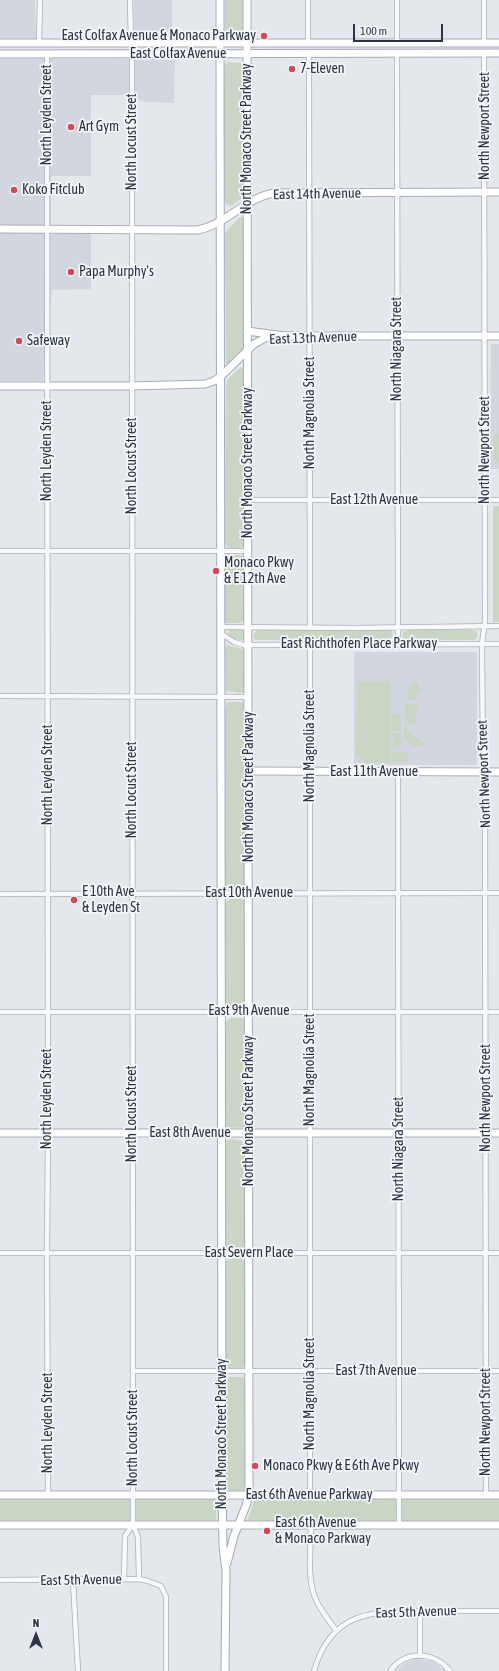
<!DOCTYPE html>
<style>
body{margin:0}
#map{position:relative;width:499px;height:1671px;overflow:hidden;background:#e4e7ec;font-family:"Asap Condensed",sans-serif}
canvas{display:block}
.north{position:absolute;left:16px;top:1615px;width:40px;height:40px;-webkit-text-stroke:3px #f4f6f9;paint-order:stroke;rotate:0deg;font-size:11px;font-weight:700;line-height:16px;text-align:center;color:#2b3445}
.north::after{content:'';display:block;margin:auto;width:14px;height:18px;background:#2b3445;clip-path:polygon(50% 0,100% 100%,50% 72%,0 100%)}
.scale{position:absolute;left:353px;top:24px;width:90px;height:18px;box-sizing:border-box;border:2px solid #2b3445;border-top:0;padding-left:5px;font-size:12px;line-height:14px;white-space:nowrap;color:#2b3445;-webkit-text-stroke:3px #f4f6f9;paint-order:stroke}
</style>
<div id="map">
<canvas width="499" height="1671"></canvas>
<div class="north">N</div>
<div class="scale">100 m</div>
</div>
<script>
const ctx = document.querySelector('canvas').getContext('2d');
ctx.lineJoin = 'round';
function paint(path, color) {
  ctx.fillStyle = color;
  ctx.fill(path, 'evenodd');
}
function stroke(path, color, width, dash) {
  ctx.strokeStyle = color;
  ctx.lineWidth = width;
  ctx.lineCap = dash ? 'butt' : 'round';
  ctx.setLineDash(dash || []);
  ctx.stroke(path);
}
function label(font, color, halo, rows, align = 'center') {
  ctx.font = font + ' "Asap Condensed",sans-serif';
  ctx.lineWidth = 3.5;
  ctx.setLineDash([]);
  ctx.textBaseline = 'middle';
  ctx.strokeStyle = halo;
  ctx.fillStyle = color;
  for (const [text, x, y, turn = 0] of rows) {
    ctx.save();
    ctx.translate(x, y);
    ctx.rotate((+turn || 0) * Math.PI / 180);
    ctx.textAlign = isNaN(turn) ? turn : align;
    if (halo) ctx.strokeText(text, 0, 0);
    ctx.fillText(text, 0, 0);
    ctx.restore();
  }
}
paint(new Path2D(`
 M0,0h35l1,38h-36z
 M134,0h38v38h-38z
 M0,59h175l-1,44 -30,-1 -19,-7h-34v81h-40v58h40v55l-39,1 -9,91h-43z
 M491,344h8v125h-9z
 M354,652h123v113h-123z
 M415,1659l17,2 14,10h-51l10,-8z`), '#d2d6de');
paint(new Path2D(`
 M225,0h20l-1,34 -2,1 -17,-1z
 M228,62l14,1 2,3v128l-1,3 -12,9 -4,-1 -2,-3 -1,-17v-119z
 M240,217h3l1,2 1,126 -1,5 -16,15 -2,-2 -1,-129 4,-6z
 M241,367l4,1v177c-4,4 -13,4 -18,2l-2,-6 1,-154 1,-7z
 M494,434h5v28h-5z
 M493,506h6v116h-6z
 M229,555h12l4,3v60l-4,5h-15l-1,-2c0,-13 -4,-57 4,-66z
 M229,630h15v9c-5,3 -12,-1 -16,-6z
 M257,630h131l4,1 1,5 -5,4h-130l-4,-1 -1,-4z
 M408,630h63l5,1 2,4 -2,4 -3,1h-65l-4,-1 -2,-2 1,-4z
 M227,645l15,4 3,4v37l-3,3 -16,-2 -1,-43z
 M415,680l6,11 -3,2 -2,7h-9l3,-14z
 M357,681h34v82h-27l-8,-8z
 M228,702h13l4,2v182l-2,3 -14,1 -4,-4v-179z
 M411,704l9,3 -4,6 1,8 -7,4c-4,-6 -6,-13 -5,-20z
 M392,714h9v17h-9z
 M405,725l8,11 13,8 -10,3 -9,-5 -4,-9z
 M393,733h8v16h-8z
 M392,752h14l2,3 1,7h-17z
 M230,899h12l3,3v104c-5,3 -15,4 -20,-1v-102z
 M230,1018h12l3,4v104l-3,2 -15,-1 -2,-2 1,-103z
 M227,1140l4,-1 11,2 2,5 1,98 -1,5h-16l-3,-5v-102z
 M230,1258h11l4,5v102l-3,3h-15l-2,-5 1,-101z
 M229,1377h14l2,3 1,105 -1,4c-5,3 -14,3 -19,0l-1,-3 1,-105z
 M254,1498l245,1v23h-253l6,-14z
 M0,1499h213l2,1 2,22h-217z`), '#c9d6c5');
const street = new Path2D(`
 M130,0l1,43
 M397,0v43
 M484,0v43
 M39,43l1,-43
 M308,43v-43
 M397,53l1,591
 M47,54l1,1079 -1,119 1,243
 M132,54l1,1471 5,12 1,42
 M309,54l1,574
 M484,54l1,567 -3,23 1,122 2,13 1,716
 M249,500h250
 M0,551h248
 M222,627l132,1 145,-2
 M222,634l12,8 10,3 255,-1
 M0,696l249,1
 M398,772l1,753
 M0,894l499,-1
 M0,1012h499
 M0,1253h499
 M133,1371h366
 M310,1495v-851
 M311,1526c0,24 -5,54 6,76 5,10 12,19 19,28
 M124,1579l1,-43 8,-11
 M0,1580l139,-1 9,2 13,5 5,11v74
 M73,1580l5,91
 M420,1611v44
 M314,1671c17,-60 58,-60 111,-60 25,0 49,0 74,0
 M390,1671c16,-21 44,-20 60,0`);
const secondary = new Path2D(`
 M220,43v-43
 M247,43v-43
 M0,229l197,1c30,-5 48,-33 78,-37l224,-1
 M0,386h132l73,-2 9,-3 6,-4 34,-33 11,-6 7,-2h227
 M249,771l250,1
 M0,1133h499
 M0,1495h499
 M0,1525h499`);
const primary = new Path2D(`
 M0,43h499
 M220,43l2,1444 1,59 3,25 -1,100
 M0,54l499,-1
 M247,331l38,5
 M227,1563l7,-27 13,-33 2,-15 -2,-1445`);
stroke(street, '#a9aeb7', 6);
stroke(secondary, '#a9aeb7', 9);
stroke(primary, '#a3abb8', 9);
stroke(street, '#f7f8fa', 4.5);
stroke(secondary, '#fff', 7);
stroke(primary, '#fff', 7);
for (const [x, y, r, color] of [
 [264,36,4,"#d1495b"],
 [292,69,4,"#d1495b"],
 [71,127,4,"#d1495b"],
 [14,190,4,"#d1495b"],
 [71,272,4,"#d1495b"],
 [19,341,4,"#d1495b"],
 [216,571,4,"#d1495b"],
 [74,900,4,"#d1495b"],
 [255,1466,4,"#d1495b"],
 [267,1531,4,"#d1495b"]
]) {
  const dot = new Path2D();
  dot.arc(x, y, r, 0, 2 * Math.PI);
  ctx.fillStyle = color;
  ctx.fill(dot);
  stroke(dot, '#f4f6f9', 1.5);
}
label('14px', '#2b3445', '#f4f6f9', [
 ["East Colfax Avenue & Monaco Parkway",256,36,"right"],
 ["7-Eleven",300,69],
 ["Art Gym",79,127],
 ["Koko Fitclub",22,190],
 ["Papa Murphy's",79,272],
 ["Safeway",27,341],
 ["Monaco Pkwy",224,563],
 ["& E 12th Ave",224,579],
 ["E 10th Ave",82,892],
 ["& Leyden St",82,908],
 ["Monaco Pkwy & E 6th Ave Pkwy",263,1466],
 ["East 6th Avenue",275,1523],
 ["& Monaco Parkway",275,1539]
], 'left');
label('14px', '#2b3445', '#f4f6f9', [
 ["East Colfax Avenue",178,54],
 ["North Leyden Street",47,115,-90],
 ["North Newport Street",485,126,-90],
 ["North Monaco Street Parkway",247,139,-90],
 ["North Locust Street",132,142,-90],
 ["East 14th Avenue",317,194,-1],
 ["East 13th Avenue",313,338,-2],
 ["North Niagara Street",397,349,-90],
 ["North Magnolia Street",310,413,-90],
 ["North Newport Street",485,450,-90],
 ["North Leyden Street",47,451,-90],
 ["North Monaco Street Parkway",248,463,-90],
 ["North Locust Street",132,466,-90],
 ["East 12th Avenue",374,500],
 ["East Richthofen Place Parkway",359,644],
 ["North Magnolia Street",310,746,-90],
 ["East 11th Avenue",374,772],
 ["North Newport Street",484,774,-92],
 ["North Leyden Street",48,775,-90],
 ["North Monaco Street Parkway",249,787,-90],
 ["North Locust Street",132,790,-90],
 ["East 10th Avenue",249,893],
 ["East 9th Avenue",249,1011],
 ["North Magnolia Street",310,1070,-90],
 ["North Newport Street",486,1098,-90],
 ["North Leyden Street",47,1099,-90],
 ["North Monaco Street Parkway",249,1111,-90],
 ["North Locust Street",132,1114,-90],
 ["East 8th Avenue",190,1133],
 ["North Niagara Street",399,1149,-90],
 ["East Severn Place",249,1253],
 ["East 7th Avenue",376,1371],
 ["North Magnolia Street",310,1394,-90],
 ["North Newport Street",486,1422,-90],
 ["North Leyden Street",48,1423,-90],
 ["North Monaco Street Parkway",222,1434,-90],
 ["North Locust Street",133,1438,-90],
 ["East 6th Avenue Parkway",309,1495],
 ["East 5th Avenue",81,1580,-1],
 ["East 5th Avenue",416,1612,-2]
]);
</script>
